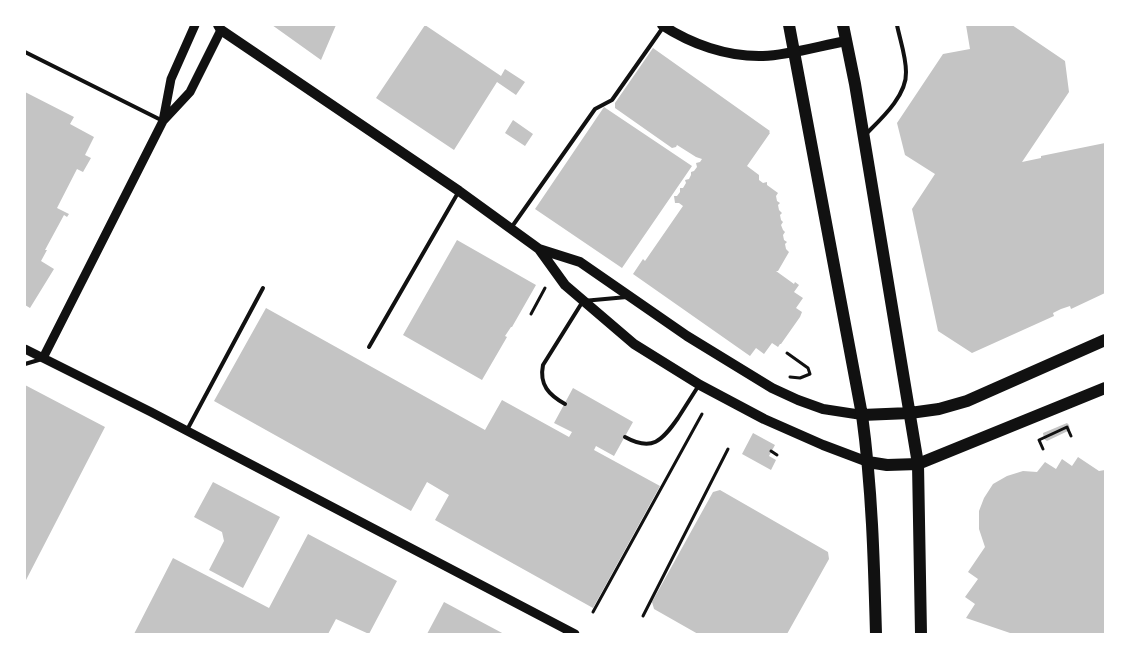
<!DOCTYPE html>
<style>
body{margin:0}
#map{position:relative;width:1130px;height:659px;overflow:hidden;background:#fff;font-family:"Public Sans",sans-serif}
canvas{display:block}
.frame{position:absolute;inset:0;border:26px solid #fff;pointer-events:none}
</style>
<div id="map">
<canvas width="1130" height="659"></canvas>
<div class="frame"></div>
</div>
<script>
const ctx = document.querySelector('canvas').getContext('2d');
ctx.lineJoin = 'round';
function paint(path, color) {
  ctx.fillStyle = color;
  ctx.fill(path, 'evenodd');
}
function stroke(path, color, width, dash) {
  ctx.strokeStyle = color;
  ctx.lineWidth = width;
  ctx.lineCap = dash ? 'butt' : 'round';
  ctx.setLineDash(dash || []);
  ctx.stroke(path);
}
paint(new Path2D(`
 M272,25h64l-15,35z
 M425,25l76,51 4,-7 20,13 -9,13 -19,-13 -43,68 -78,-52z
 M966,25h46l53,36 4,31 -47,70 19,-4v-2l64,-13v150l-34,16 -1,-3 -9,3 -8,4 1,3 -82,37 -34,-22 -26,-122 23,-35 -30,-19 -8,-32 46,-69 27,-5z
 M653,48l117,83 -1,1 1,1 -23,33 12,9v5l4,3 4,-1v3l11,8 -2,3 1,5 3,2 -2,2 1,5 3,3 -2,2 1,5 2,2 -2,3 2,5 2,2 -2,3 1,5 3,2 -2,2 1,5 3,3 -11,19h-2l18,13 1,-2 4,3 -5,7 9,6 -7,10 6,4 -2,5 -19,27h-1l-2,3 -6,-4 -8,11 -8,-6 -6,8 -117,-82 10,-15 2,2 38,-55 -4,-3h-4l-1,-7h3l3,-4v-4h3l3,-5 -1,-3 4,-1 2,-4v-3l3,-1 3,-4 -1,-4 4,-1 2,-3 -6,-2 -19,-12 -1,2 -4,1 -57,-40v-5z
 M25,92l49,25 -4,7 24,13 -9,18 6,3 -8,14 -6,-3 -20,39 12,6 -2,3 -3,-2 -19,35h2l-6,11 13,8 -24,39 -5,-3z
 M604,107l88,59 -70,102 -87,-59z
 M513,120l20,14 -8,12 -20,-13z
 M457,240l79,45 -24,42h-1l-6,9 2,1 -25,43 -79,-45z
 M266,308l219,122 17,-30 67,37 3,-5 -18,-9 19,-35 60,34 -19,34 -18,-10 -2,4 66,36 -67,122 -158,-88 14,-25 -22,-13 -16,29 -197,-110z
 M25,385l80,42 -80,155z
 M1067,423l2,2 1,5 -23,11 -3,-2 -1,-6z
 M753,433l22,12 -6,11 7,4 -5,10 -29,-16z
 M1078,457l21,14 6,-1v164h-92l-47,-16 9,-14 -10,-7 13,-18 -10,-7 17,-25 -6,-18v-18l5,-13 9,-14 14,-8 16,-5 14,1 8,-10 11,7 6,-10 10,7z
 M213,482l67,35 -37,71 -34,-18 15,-29 -2,-9 -28,-15z
 M720,490l108,62 1,7 -42,75h-89l-44,-25 -2,-7 61,-110z
 M308,534l89,47 -28,53 -33,-15 -8,15h-194l39,-76 96,50z
 M444,602l60,32h-77z`), '#c4c4c4');
stroke(new Path2D(`
 M531,314l14,-26
 M787,353l21,15 2,6 -10,4 -10,-1
 M1043,449l-4,-9 28,-13 4,9
 M771,451l6,4
 M593,612l109,-198
 M643,616l85,-167`), '#111', 3);
stroke(new Path2D(`
 M25,52l138,69
 M867,133c15,-15 40,-38 39,-61 0,-16 -6,-32 -9,-47
 M511,228l84,-119 17,-9 52,-74
 M369,347l90,-156
 M25,364l17,-5
 M565,404c-16,-9 -26,-19 -22,-39l40,-64 44,-4
 M187,430l76,-142
 M625,437c27,15 37,4 53,-19 7,-11 14,-22 21,-33`), '#111', 4);
stroke(new Path2D(`
 M163,121l27,-29 31,-62
 M25,349l126,63 424,222
 M43,358l120,-237 8,-42 24,-54`), '#111', 9);
stroke(new Path2D(`
 M218,25l3,5 238,161 80,58 26,36 69,59 66,41 64,34 59,26 45,17
 M662,25c29,19 65,32 101,31 27,-1 56,-10 83,-15
 M539,249l41,13 107,74 85,52 26,12 25,9 39,6`), '#111', 10);
stroke(new Path2D(`
 M789,25l73,390c10,73 12,146 14,219
 M843,25l12,59 63,380 3,170
 M862,415l48,-2 29,-4 28,-8 138,-61
 M868,462l19,3 31,-1 187,-76`), '#111', 12);
</script>
